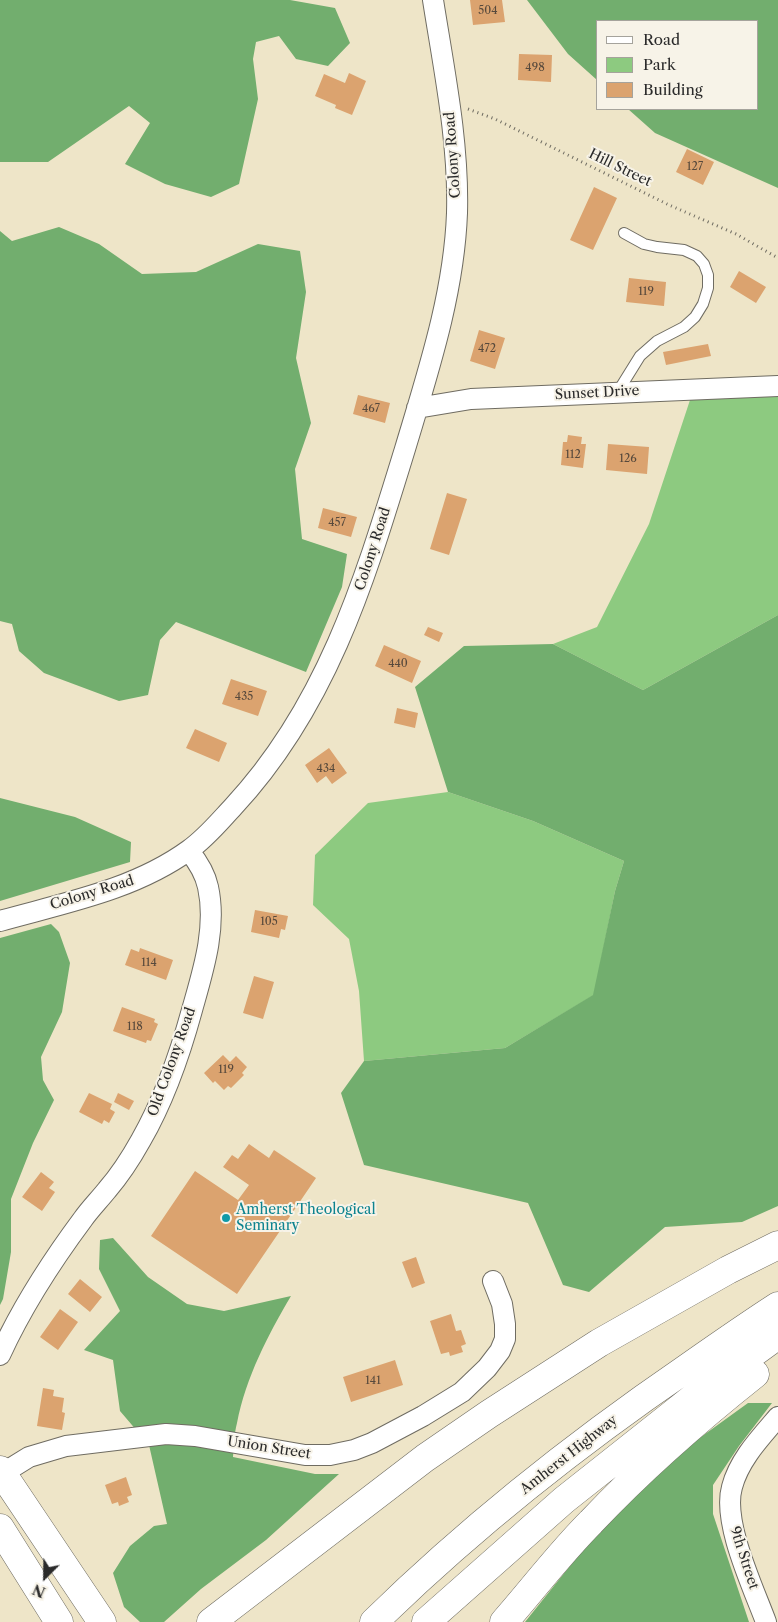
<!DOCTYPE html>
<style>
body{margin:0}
#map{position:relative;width:778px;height:1622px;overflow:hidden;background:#eee5c8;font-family:"Libre Caslon Text",serif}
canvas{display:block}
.legend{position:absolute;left:596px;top:20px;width:162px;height:90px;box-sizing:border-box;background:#f7f3e8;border:1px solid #a5a39c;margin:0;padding:6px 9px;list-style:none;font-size:15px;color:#2b2b2b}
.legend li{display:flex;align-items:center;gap:10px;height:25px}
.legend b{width:25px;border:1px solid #a5a39c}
.north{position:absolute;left:20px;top:1552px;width:50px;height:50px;-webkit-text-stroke:4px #f7f3e8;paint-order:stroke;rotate:203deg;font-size:14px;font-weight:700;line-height:20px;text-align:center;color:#2b2b2b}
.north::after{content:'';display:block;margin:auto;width:18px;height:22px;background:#2b2b2b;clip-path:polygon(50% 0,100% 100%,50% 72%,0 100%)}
</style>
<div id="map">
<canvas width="778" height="1622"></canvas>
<ul class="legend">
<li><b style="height:6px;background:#fff"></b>Road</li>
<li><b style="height:14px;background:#8dca80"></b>Park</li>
<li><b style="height:14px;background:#dba36f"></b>Building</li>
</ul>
<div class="north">N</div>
</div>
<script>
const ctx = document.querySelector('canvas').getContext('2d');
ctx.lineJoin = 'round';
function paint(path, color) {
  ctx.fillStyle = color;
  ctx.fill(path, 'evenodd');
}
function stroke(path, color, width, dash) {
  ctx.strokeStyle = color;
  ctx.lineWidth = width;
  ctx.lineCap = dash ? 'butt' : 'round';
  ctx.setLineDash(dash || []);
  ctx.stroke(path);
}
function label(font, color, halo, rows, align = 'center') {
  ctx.font = font + ' "Libre Caslon Text",serif';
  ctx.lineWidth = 4;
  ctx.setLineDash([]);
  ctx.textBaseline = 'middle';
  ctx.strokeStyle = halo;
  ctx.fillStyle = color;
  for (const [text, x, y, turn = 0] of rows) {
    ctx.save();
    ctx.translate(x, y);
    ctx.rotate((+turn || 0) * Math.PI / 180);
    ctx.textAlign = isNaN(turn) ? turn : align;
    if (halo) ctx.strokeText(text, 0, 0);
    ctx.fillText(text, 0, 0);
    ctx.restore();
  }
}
paint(new Path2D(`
 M778,396v219l-135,75 -90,-46 44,-17 52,-103 41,-124z
 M448,792l85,29 91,40 -9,30 -21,104 -89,53 -141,13 -5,-70 -10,-52 -36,-34 2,-50 53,-52z`), '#8dca80');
paint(new Path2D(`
 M0,0h290l45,8 15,35 -22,23 -32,-7 -17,-23 -23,6 -3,17 5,40 -19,85 -28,13 -46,-13 -40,-20 25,-41 -21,-17 -81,56h-48z
 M527,0h251v188l-123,-55 -27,-24h129v-88h-160v59l-29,-26z
 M59,227l40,17 43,30 54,-2 62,-28 42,7 6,41 -10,66 15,65 -16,46 7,70 45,15 -5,33 -36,85 -130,-50 -16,18 -12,55 -29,6 -75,-28 -25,-22 -7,-27 -12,-3v-390l12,10z
 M778,615v591l-36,16 -77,5 -76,65 -26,-7 -35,-82 -164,-38 -23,-72 23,-32 141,-13 88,-53 22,-104 9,-30 -91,-40 -85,-29 -33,-105 49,-41 89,-2 90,46z
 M0,798l75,19 56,25 -1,20 -130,39z
 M51,924l8,8 11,31 -8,49 -21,45 2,23 11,20 -21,43 -22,56v53l-8,47 -3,6v-367z
 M113,1238l35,39 39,27 37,7 67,-15c-23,39 -45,81 -54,127 -3,11 -3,23 -4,34l82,17h24l-73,66 -65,49 -37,33h-24l-16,-15 -11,-34 17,-27 24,-20 13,-2 -18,-79 -29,-34 -7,-51 -29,-10 36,-39 -21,-42 1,-29z
 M748,1403h24l-33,43 -26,39v29l36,108h-224l69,-86 89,-86z`), '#72ae6e');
paint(new Path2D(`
 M470,0h32l3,22 -32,3z
 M519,54l33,1 -1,27 -33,-2z
 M349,73l17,8 -14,34 -17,-7 1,-3 -21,-9 9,-22 21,9z
 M687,149l27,13 -11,23 -27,-13z
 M594,187l23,11 -24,52 -23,-10z
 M739,271l27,16 -10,16 -26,-16z
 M629,278l37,4 -2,24 -38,-4z
 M479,330l26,8 -10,31 -25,-8z
 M708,344l3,12 -45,9 -3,-13z
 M358,395l32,8 -5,20 -32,-9z
 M568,435l14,2 -1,7h5l-3,24 -22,-3 2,-23h4z
 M608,444l41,3 -2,27 -41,-4z
 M447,493l20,6 -18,56 -19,-6z
 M323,508l34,9 -6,20 -33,-9z
 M428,627l15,6 -4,9 -15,-7z
 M384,645l37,16 -9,22 -37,-17z
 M231,679l36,12 -9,25 -36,-12z
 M397,708l21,5 -3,15 -21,-5z
 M195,729l32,14 -8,19 -33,-14z
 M329,748l18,25 -15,11 -6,-8 -9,7 -12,-18z
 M255,910l33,6 -3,14 -4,-1 -2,9 -28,-6z
 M140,948l33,12 -7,20 -41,-15 6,-16 8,3z
 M254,976l20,6 -11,37 -20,-6z
 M122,1007l33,12 -1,3 4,2 -7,17 -4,-1 -1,3 -33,-12z
 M223,1055l7,7 6,-6 11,11 -5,6 2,2 -13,13 -3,-2 -4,4 -9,-9 -2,2 -9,-10z
 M89,1093l23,11 -2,5 5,3 -6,11 -5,-3 -2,4 -23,-12z
 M118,1093l16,8 -5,9 -15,-8z
 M249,1144l20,14 5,-8 42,28 -79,116 -86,-58 44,-65 43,29 11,-15 -26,-18 9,-12 6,4z
 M41,1172l13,10 -5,6 6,4 -13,19 -20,-14z
 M416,1257l9,26 -13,5 -10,-26z
 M80,1279l22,18 -12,15 -22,-18z
 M60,1309l18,13 -20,28 -18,-13z
 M451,1314l5,17 5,-1 5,14 -5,2 2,6 -13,4 -1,-4 -8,2 -11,-33z
 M395,1360l8,25 -52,17 -8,-25z
 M43,1388l11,2 -1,6 11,2 -2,14 3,1 -3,17 -25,-4z
 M126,1477l6,18 -5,2 2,5 -10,4 -1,-4 -6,2 -7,-19z`), '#dba36f');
const service = new Path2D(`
 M617,393l23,-37 17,-15 27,-14 11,-10 8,-13 5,-16v-13l-4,-11 -7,-8 -13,-6 -27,-3 -13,-3 -20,-11`);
const minor = new Path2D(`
 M417,408l54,-9 307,-13
 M0,921c64,-18 134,-31 189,-71 17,-12 30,-28 44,-43 95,-102 132,-228 172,-358 23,-77 49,-155 52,-236 2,-71 -13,-143 -24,-213
 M0,1355c22,-48 51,-93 83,-136 7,-10 16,-19 24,-29 13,-15 24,-32 34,-50 23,-40 39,-86 51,-130 11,-39 25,-82 16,-123 -3,-14 -10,-25 -19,-36
 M0,1475l29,-18 37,-11 100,-12 29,2 110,19h25l24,-5 18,-7 51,-27 39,-24 25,-24 13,-17 5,-12v-15l-3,-20 -9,-23
 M766,1622c-13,-35 -44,-100 -34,-135 7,-27 28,-49 46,-70`);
const trunk = new Path2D(`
 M0,1470l102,152
 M0,1528l59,94`);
const motorway = new Path2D(`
 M211,1622l214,-164 64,-44 110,-71 129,-73 50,-25
 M374,1622c96,-94 202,-178 313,-254 30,-21 60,-42 91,-62
 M426,1622l138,-122 144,-114 70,-51
 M504,1622c29,-33 56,-69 87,-100 51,-54 106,-102 164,-148`);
stroke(service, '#6f6c62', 12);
stroke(minor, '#6f6c62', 22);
stroke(trunk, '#6f6c62', 29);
stroke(motorway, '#6f6c62', 29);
stroke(new Path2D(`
 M468,109l27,10 174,86 67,29 42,24`), '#6f6c62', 3, [1, 4]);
stroke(service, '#fff', 10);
stroke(minor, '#fff', 20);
stroke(trunk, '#fff', 28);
stroke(motorway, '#fff', 28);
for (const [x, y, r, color] of [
 [226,1218,5,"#0f9aa8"]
]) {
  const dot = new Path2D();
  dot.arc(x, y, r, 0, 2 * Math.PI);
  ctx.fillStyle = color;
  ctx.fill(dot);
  stroke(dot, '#f7f3e8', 2);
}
label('11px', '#57493c', null, [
 ["504",488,11],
 ["498",535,68],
 ["127",695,167],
 ["119",646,292],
 ["472",487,349],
 ["467",371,409],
 ["112",573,455],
 ["126",628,459],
 ["457",337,523],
 ["440",398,664],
 ["435",244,697],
 ["434",326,769],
 ["105",269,922],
 ["114",149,963],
 ["118",135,1027],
 ["119",226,1070],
 ["141",373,1381]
]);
label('14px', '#2b2b2b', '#f7f3e8', [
 ["Colony Road",453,155,-94],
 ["Hill Street",620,168,26],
 ["Sunset Drive",597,393,-3],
 ["Colony Road",373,549,-72],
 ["Colony Road",92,893,-17],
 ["Old Colony Road",172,1062,-70],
 ["Union Street",269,1448,9],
 ["Amherst Highway",569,1455,-38],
 ["9th Street",744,1558,72]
]);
label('14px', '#0d838f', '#f7f3e8', [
 ["Amherst Theological",236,1210],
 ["Seminary",236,1226]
], 'left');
</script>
